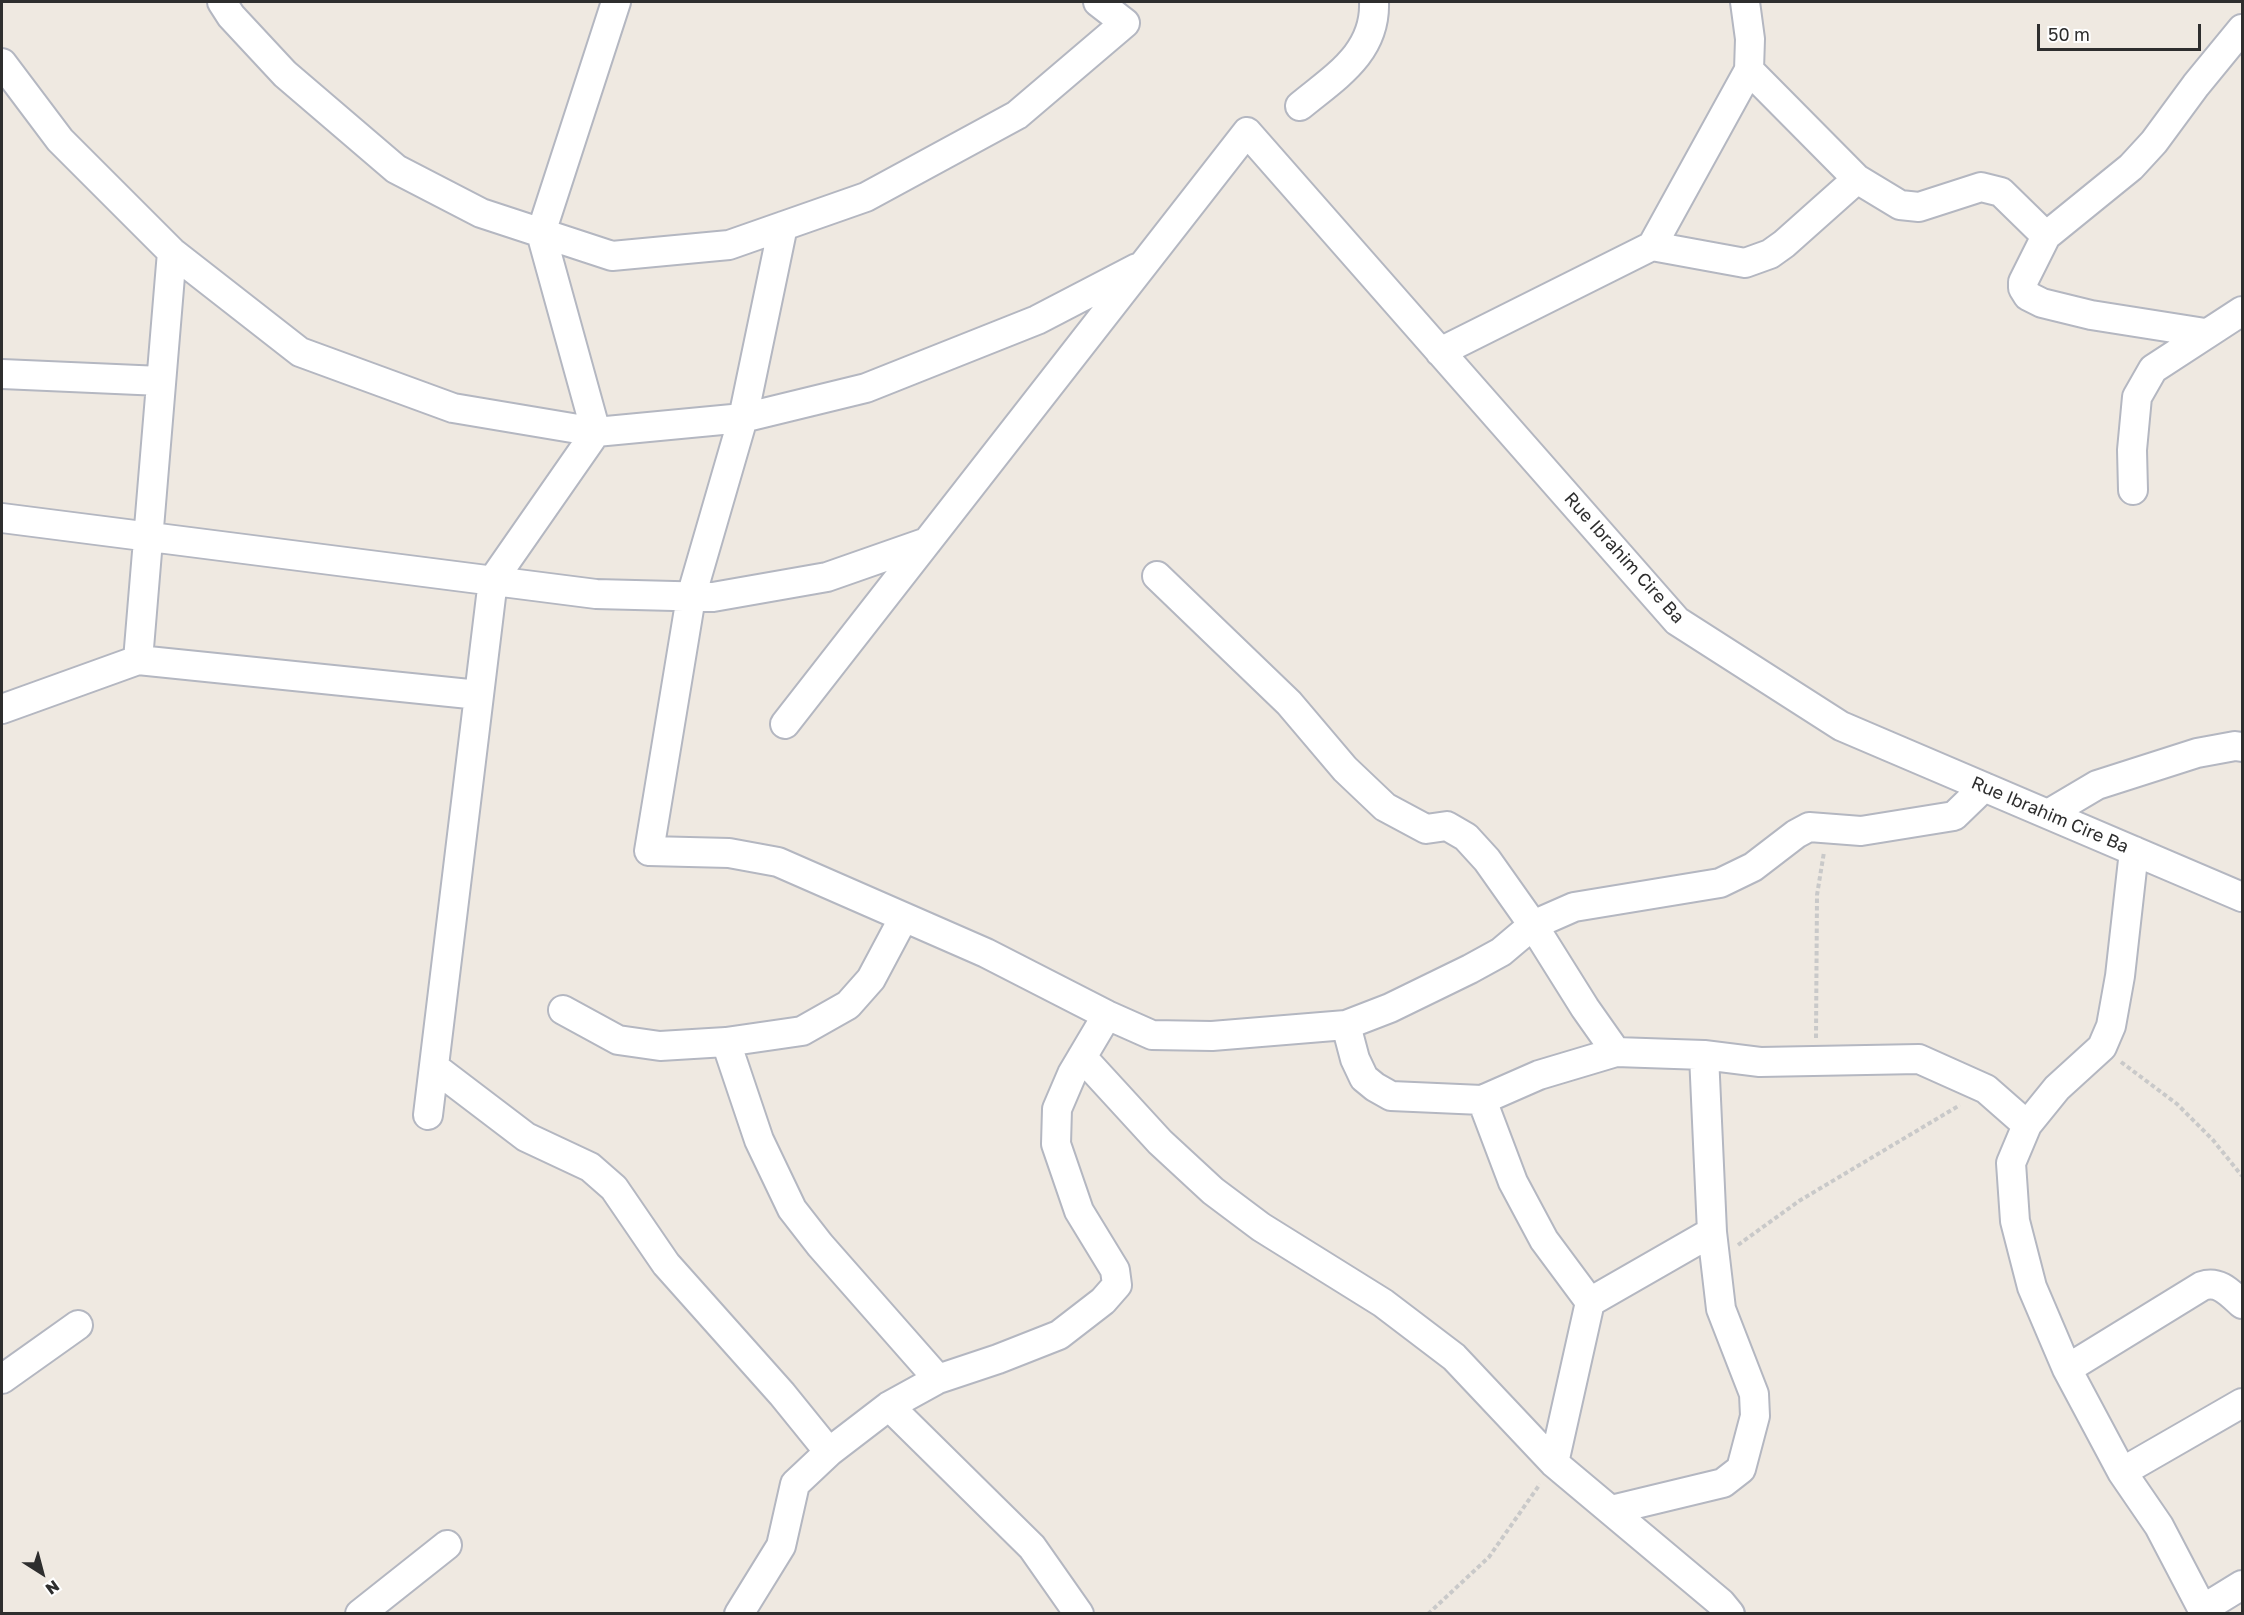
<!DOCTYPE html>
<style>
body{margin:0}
#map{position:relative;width:2244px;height:1615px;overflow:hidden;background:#efe9e1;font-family:"Golos Text",sans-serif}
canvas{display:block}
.frame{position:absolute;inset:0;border:3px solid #2e2e2e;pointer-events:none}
.north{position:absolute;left:12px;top:1543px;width:60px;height:60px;-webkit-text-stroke:4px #fff;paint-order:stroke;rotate:144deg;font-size:16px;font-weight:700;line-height:24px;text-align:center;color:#2e2e2e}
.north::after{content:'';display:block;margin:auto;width:21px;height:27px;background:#2e2e2e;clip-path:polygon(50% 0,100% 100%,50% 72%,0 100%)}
.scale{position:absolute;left:2037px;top:24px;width:164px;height:27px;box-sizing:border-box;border:3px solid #2e2e2e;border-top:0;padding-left:8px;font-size:18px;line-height:21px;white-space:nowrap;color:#2e2e2e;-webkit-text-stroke:4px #fff;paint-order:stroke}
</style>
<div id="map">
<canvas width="2244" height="1615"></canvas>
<div class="frame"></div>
<div class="north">N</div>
<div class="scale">50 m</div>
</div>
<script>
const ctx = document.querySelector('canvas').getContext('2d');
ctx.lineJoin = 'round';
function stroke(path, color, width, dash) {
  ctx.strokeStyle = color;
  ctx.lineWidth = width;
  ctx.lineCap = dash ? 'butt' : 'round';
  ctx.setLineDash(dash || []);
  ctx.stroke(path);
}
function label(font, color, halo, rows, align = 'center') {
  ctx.font = font + ' "Golos Text",sans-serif';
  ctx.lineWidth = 6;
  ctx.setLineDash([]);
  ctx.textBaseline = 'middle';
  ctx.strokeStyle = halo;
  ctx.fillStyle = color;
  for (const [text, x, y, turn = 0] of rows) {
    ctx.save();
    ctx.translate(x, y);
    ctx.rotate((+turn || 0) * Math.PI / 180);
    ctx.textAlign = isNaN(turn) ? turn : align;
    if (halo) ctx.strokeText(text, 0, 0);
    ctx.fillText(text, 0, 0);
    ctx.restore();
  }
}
const minor = new Path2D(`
 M222,2l9,14 54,58 111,95 85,44 131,43 117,-11 137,-48 151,-82 108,-92 -27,-21
 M1745,2l5,37 -1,31 108,109 43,26 19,2 62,-20 20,5 45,44
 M2,63l58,77 112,112 128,100 153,56 143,24 147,-14 123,-30 171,-68 100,-52
 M1300,106c35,-29 76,-53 74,-104
 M783,226l-40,192 -52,179 -42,254 80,2 49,9 208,91 121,62 45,20 60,1 134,-11 44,-17 80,-39 31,-17 32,-27 41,-18 146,-24 33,-16 43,-33 13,-7 52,4 93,-15 30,-29
 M1652,246l93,17 25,-9 14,-10 73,-65
 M2205,333l-114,-18 -49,-12 -14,-7 -5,-8v-6l23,-46 85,-69 23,-25 42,-57 46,-56
 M1440,352l212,-106 97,-176
 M2,374l159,7
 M2133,490l-1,-40 5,-53 16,-28 89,-58
 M2,518l594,76 117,3 114,-20 100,-35
 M1157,576l132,127 56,66 40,38 41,22 21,-3 19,11 21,23 46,65 52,83 31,44
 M138,660l34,-408
 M2,709l136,-49 341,35
 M785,724l462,-592 430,489 164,105 401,171
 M2048,814l49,-29 100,-32 38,-7 7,1
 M563,1010l55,30 42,6 66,-4 76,-11 46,-26 23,-26 33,-62
 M1346,1025l9,34 9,19 11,9 16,9 91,4 57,-25 77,-23 88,3 56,7 159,-3 67,30 41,36 -16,38 4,58 17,66 35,82 55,103 37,54 46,88
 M726,1042l33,98 33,69 28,36 118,134
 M1082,1057l78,85 53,49 48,36 122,76 71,54 100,106 167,140 9,11
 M434,1067l92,70 64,30 24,21 52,76 116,130 47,58
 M1482,1100l31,82 31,58 46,62 -36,161
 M428,1115l65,-535 103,-148 -55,-199 75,-231
 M2027,1125l30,-37 45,-41 9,-21 9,-50 14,-125
 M1590,1302l122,-70
 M2067,1369l135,-83c17,-6 28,7 40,18
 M2,1379l76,-54
 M889,1406l143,141 47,67
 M2122,1472l120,-69
 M1611,1510l112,-27 18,-14 14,-53 -1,-22 -33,-85 -9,-77 -8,-177
 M2203,1609l39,-24
 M360,1614l87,-69
 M739,1614l42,-68 14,-62 34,-32 60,-46 49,-27 60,-20 61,-24 44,-34 14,-16 -2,-15 -36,-59 -23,-67 1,-35 15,-35 35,-59`);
stroke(minor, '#b4b7c1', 32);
stroke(new Path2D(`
 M1816,1038l1,-143 7,-43
 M2121,1062l56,42 36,36 29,36
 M1738,1245l61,-44 161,-96
 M1428,1614l61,-57 51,-73`), '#c9c9c9', 4, [4.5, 3]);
stroke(minor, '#fff', 28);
label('18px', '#2e2e2e', '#fff', [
 ["Rue Ibrahim Cire Ba",1624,558,48],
 ["Rue Ibrahim Cire Ba",2050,815,23]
]);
</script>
